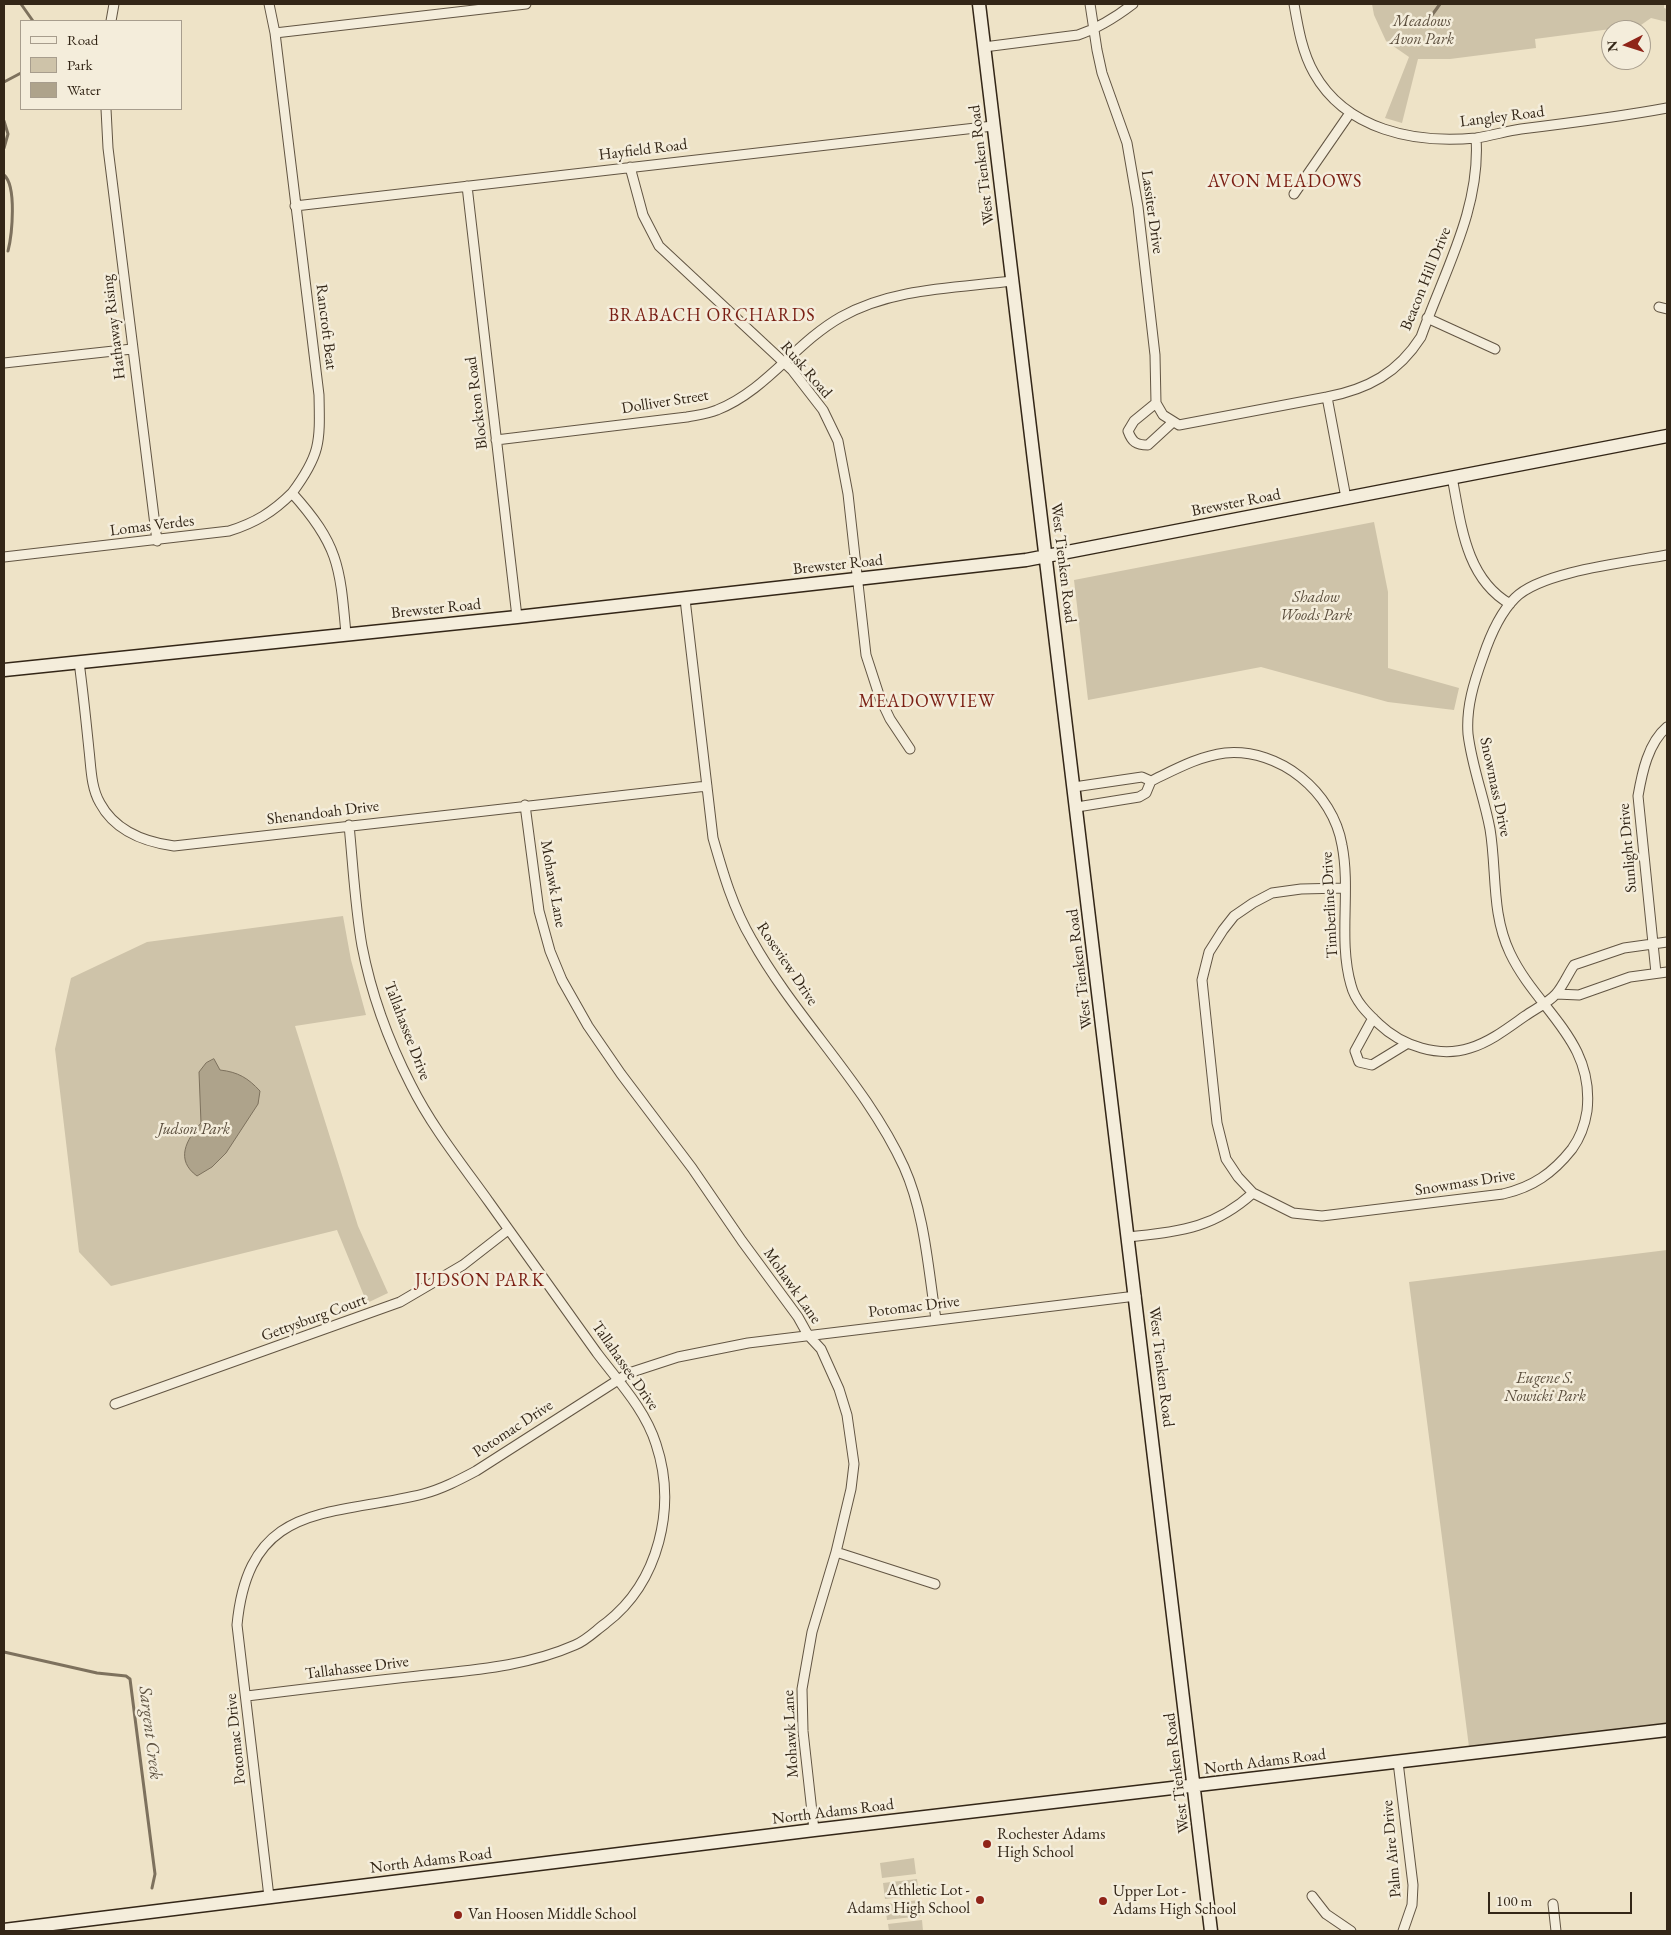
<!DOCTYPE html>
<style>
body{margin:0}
#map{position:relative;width:1671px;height:1935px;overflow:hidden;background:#eee3c7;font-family:"EB Garamond",serif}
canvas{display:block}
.frame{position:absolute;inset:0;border:5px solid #332617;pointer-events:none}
.legend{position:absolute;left:20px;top:20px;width:162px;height:90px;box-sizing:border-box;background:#f4eddb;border:1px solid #a79d8d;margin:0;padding:6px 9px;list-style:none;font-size:15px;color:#332617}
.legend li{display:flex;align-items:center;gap:10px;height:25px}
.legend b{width:25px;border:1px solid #a79d8d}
.north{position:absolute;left:1601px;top:20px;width:50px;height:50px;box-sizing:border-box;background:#f4eddb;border:1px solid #a79d8d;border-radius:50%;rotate:265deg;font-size:14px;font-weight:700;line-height:20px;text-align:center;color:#332617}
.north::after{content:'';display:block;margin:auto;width:18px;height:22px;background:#8f2418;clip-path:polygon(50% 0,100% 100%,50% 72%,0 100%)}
.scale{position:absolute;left:1488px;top:1892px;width:144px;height:22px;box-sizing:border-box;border:2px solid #332617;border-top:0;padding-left:6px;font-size:15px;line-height:18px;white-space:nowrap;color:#332617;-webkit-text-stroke:4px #f4eddb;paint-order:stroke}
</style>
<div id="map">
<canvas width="1671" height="1935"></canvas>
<div class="frame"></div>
<ul class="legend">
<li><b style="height:6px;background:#f4eddb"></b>Road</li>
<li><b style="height:14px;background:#cec3a9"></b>Park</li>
<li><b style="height:14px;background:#aea38b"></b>Water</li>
</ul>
<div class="north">N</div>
<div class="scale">100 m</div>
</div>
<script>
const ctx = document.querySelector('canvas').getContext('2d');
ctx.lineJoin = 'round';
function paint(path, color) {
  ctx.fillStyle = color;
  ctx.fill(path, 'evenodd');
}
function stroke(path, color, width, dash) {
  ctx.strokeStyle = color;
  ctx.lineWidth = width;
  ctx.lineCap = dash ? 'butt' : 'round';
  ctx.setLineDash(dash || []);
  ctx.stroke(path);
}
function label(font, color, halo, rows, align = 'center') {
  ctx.font = font + ' "EB Garamond",serif';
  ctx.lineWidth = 5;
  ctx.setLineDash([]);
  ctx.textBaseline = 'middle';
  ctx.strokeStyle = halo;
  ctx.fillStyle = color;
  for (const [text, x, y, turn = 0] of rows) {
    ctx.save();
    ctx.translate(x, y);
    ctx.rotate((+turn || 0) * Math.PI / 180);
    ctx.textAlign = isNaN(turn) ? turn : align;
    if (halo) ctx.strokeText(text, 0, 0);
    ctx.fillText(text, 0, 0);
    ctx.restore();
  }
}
paint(new Path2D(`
 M1372,4h292v4l3,1v13l-16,-4 -10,7 -106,14 1,9 -86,11h-32l-16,64 -17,-5 24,-61 -23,-16 -12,-26z
 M1374,522l14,70v76l71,20 -5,22 -66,-8 -127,-35 -173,33 -14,-120z
 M343,916l8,44 15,55 -71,11 63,200 30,67 -21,10 -30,-73 -226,56 -32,-34 -24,-203 16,-71 76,-36z
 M1667,1250v473l-198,24 -60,-465z
 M914,1858l2,16 -34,4 -2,-15z
 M917,1879l2,16 -34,4 -2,-16z
 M919,1900l2,16 -34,4 -2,-16z
 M922,1920l1,11h-34l-1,-7z`), '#cec3a9');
const water = new Path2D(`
 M214,1059l6,11c18,2 28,8 40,21l-2,13 -32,49 -14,14 -15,9c-22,-16 -11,-36 4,-53l-2,-51 7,-9z`);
paint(water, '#aea38b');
stroke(water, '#7d715d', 1);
stroke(new Path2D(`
 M21,4l12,17
 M1427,22l13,-18
 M4,82l17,-9
 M4,121l4,13 -4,14
 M4,175c13,11 8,60 4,76
 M4,1652l93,21 29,3 4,3 25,195 -3,14`), '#7d715d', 3);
const street = new Path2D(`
 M269,4l6,29 44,362c1,47 2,59 -27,98 47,52 48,74 54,141
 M1090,4l7,46 5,23 25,70 11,64 17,148 1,48 7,12 16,10 148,-28
 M1294,4c4,23 8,48 20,69 32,57 101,71 162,65 15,-2 30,-7 45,-9 49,-6 98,-12 146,-21
 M111,21l3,-17
 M275,33l251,-29
 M984,47l94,-12c21,-7 38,-18 55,-31
 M106,109l2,39 49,393
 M630,167l13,48 16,31 133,124 31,40 15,31 10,53 18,161 14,43 10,21 20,30
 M467,186l50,431
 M1294,194l56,-81
 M295,206l698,-80
 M1659,307l8,2
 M1427,318l68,31
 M4,363l128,-14
 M1156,403l-22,18 -6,10c4,11 8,14 20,14l25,-23
 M496,440l191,-23c10,-2 21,-3 30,-7 50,-20 78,-67 124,-93 51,-29 114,-29 171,-36
 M1452,477c9,46 13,101 58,127
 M1346,498l-19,-101c41,-8 71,-24 94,-60 23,-65 60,-129 55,-199
 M4,557l225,-26c26,-8 44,-19 63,-38
 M685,599l28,239c10,35 20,70 39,102 44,79 114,144 152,227 21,47 24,102 32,152
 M79,662c4,29 7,59 10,88 2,17 2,38 11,53 15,28 45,39 74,43l533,-60
 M1151,781c23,-11 48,-25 74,-28 55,-5 108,39 117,92 9,46 -4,95 9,140 4,16 16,28 28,39 23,22 60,34 91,24 20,-6 38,-20 55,-32 10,-7 23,-13 31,-22 7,-8 12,-20 18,-29l50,-17 43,-6
 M1074,787l68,-10 9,4 -5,12 -7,4 -62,10
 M525,805l14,106 11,40 12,29 26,46 33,48 71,94 50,73 56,76 10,18 13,14 18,40 8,26 7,49 -3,25 -15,63 -24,80 -10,57 1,42 11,99
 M1344,888l-43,1 -29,4 -19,10 -19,13 -11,14 -14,22 -7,28 15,143 9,36 12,18 15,16 40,20 29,3 181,-22c30,-7 50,-21 69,-45 8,-11 13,-25 15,-38 8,-71 -50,-101 -77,-158 -19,-40 -13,-82 -20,-124 -6,-32 -18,-62 -22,-95 -2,-27 6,-52 15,-77 7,-21 16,-43 32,-59 26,-27 115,-36 152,-43
 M1656,973l-18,-177c4,-23 10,-53 29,-69
 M1556,994l23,1 51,-18 37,-5
 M1373,1018l-18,33 4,11 13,3 36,-22
 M1129,1237c51,-6 84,-8 124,-44
 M115,1404l285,-102 63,-37 45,-35
 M836,1552l99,32
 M247,1696c57,-7 114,-14 171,-20 54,-6 107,-9 157,-31 12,-5 20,-14 31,-22 53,-41 71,-116 50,-179 -11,-35 -38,-63 -59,-91 -36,-51 -72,-101 -108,-151 -28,-39 -57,-75 -78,-117 -22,-43 -40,-92 -49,-139 -7,-40 -9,-81 -13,-121
 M1398,1762l15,123 -1,20 -9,26
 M1312,1896l14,18 25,17
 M269,1897l-32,-272c12,-125 93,-108 186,-131 19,-5 36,-14 53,-23l153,-98 49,-16 70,-14 388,-47
 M1553,1904l3,27`);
const secondary = new Path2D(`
 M979,4l232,1927
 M4,670l513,-53 509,-57 641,-124
 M4,1930l810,-100 853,-100`);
stroke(street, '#625543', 11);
stroke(secondary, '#332617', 15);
stroke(street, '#f4eddb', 9);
stroke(secondary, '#f4eddb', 12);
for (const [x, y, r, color] of [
 [987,1844,5,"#8f2418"],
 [980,1900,5,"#8f2418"],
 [1103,1901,5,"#8f2418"],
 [458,1915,5,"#8f2418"]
]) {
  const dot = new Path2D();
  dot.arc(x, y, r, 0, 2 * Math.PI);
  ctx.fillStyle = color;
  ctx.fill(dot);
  stroke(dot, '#f4eddb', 2);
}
label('italic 16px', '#5a4d3c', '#f4eddb', [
 ["Meadows",1422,22],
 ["Avon Park",1422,40],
 ["Shadow",1316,598],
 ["Woods Park",1316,616],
 ["Judson Park",194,1130],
 ["Eugene S.",1545,1379],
 ["Nowicki Park",1545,1397]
]);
label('16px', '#332617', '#f4eddb', [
 ["Langley Road",1502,117,-7],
 ["Hayfield Road",643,150,-7],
 ["West Tienken Road",982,165,-97],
 ["Lassiter Drive",1152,212,82],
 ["Beacon Hill Drive",1426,279,-68],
 ["Hathaway Rising",114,327,-97],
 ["Rancroft Beat",326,327,83],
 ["Rusk Road",806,370,49],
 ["Dolliver Street",665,402,-9],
 ["Blockton Road",477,403,-97],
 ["Brewster Road",1236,503,-11],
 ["Lomas Verdes",152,526,-7],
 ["West Tienken Road",1063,563,83],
 ["Brewster Road",838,565,-6],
 ["Brewster Road",436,609,-6],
 ["Snowmass Drive",1495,787,78],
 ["Shenandoah Drive",323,813,-7],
 ["Sunlight Drive",1628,848,-95],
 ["Mohawk Lane",553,884,80],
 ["Timberline Drive",1330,905,-93],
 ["Roseview Drive",787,964,56],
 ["West Tienken Road",1080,969,-97],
 ["Tallahassee Drive",407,1031,69],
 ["Snowmass Drive",1465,1183,-9],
 ["Mohawk Lane",792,1286,55],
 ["Potomac Drive",914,1307,-7],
 ["Gettysburg Court",314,1318,-20],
 ["Tallahassee Drive",625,1366,55],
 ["West Tienken Road",1161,1367,83],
 ["Potomac Drive",513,1429,-33],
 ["Tallahassee Drive",357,1668,-7],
 ["Mohawk Lane",791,1734,-93],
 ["Potomac Drive",236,1739,-96],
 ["North Adams Road",1265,1762,-7],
 ["West Tienken Road",1177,1773,-97],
 ["North Adams Road",833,1812,-7],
 ["Palm Aire Drive",1392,1849,-95],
 ["North Adams Road",431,1861,-7]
]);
label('16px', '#332617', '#f4eddb', [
 ["Rochester Adams",997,1835],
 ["High School",997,1853],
 ["Athletic Lot -",970,1891,"right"],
 ["Adams High School",970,1909,"right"],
 ["Upper Lot -",1113,1892],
 ["Adams High School",1113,1910],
 ["Van Hoosen Middle School",468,1915]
], 'left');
ctx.letterSpacing = '1px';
label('18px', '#7a1f14', '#f4eddb', [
 ["AVON MEADOWS",1285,182],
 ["BRABACH ORCHARDS",712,316],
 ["MEADOWVIEW",927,702],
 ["JUDSON PARK",480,1281]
]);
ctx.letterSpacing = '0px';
label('italic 18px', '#5e5240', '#f4eddb', [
 ["Sargent Creek",150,1733,83]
]);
</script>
